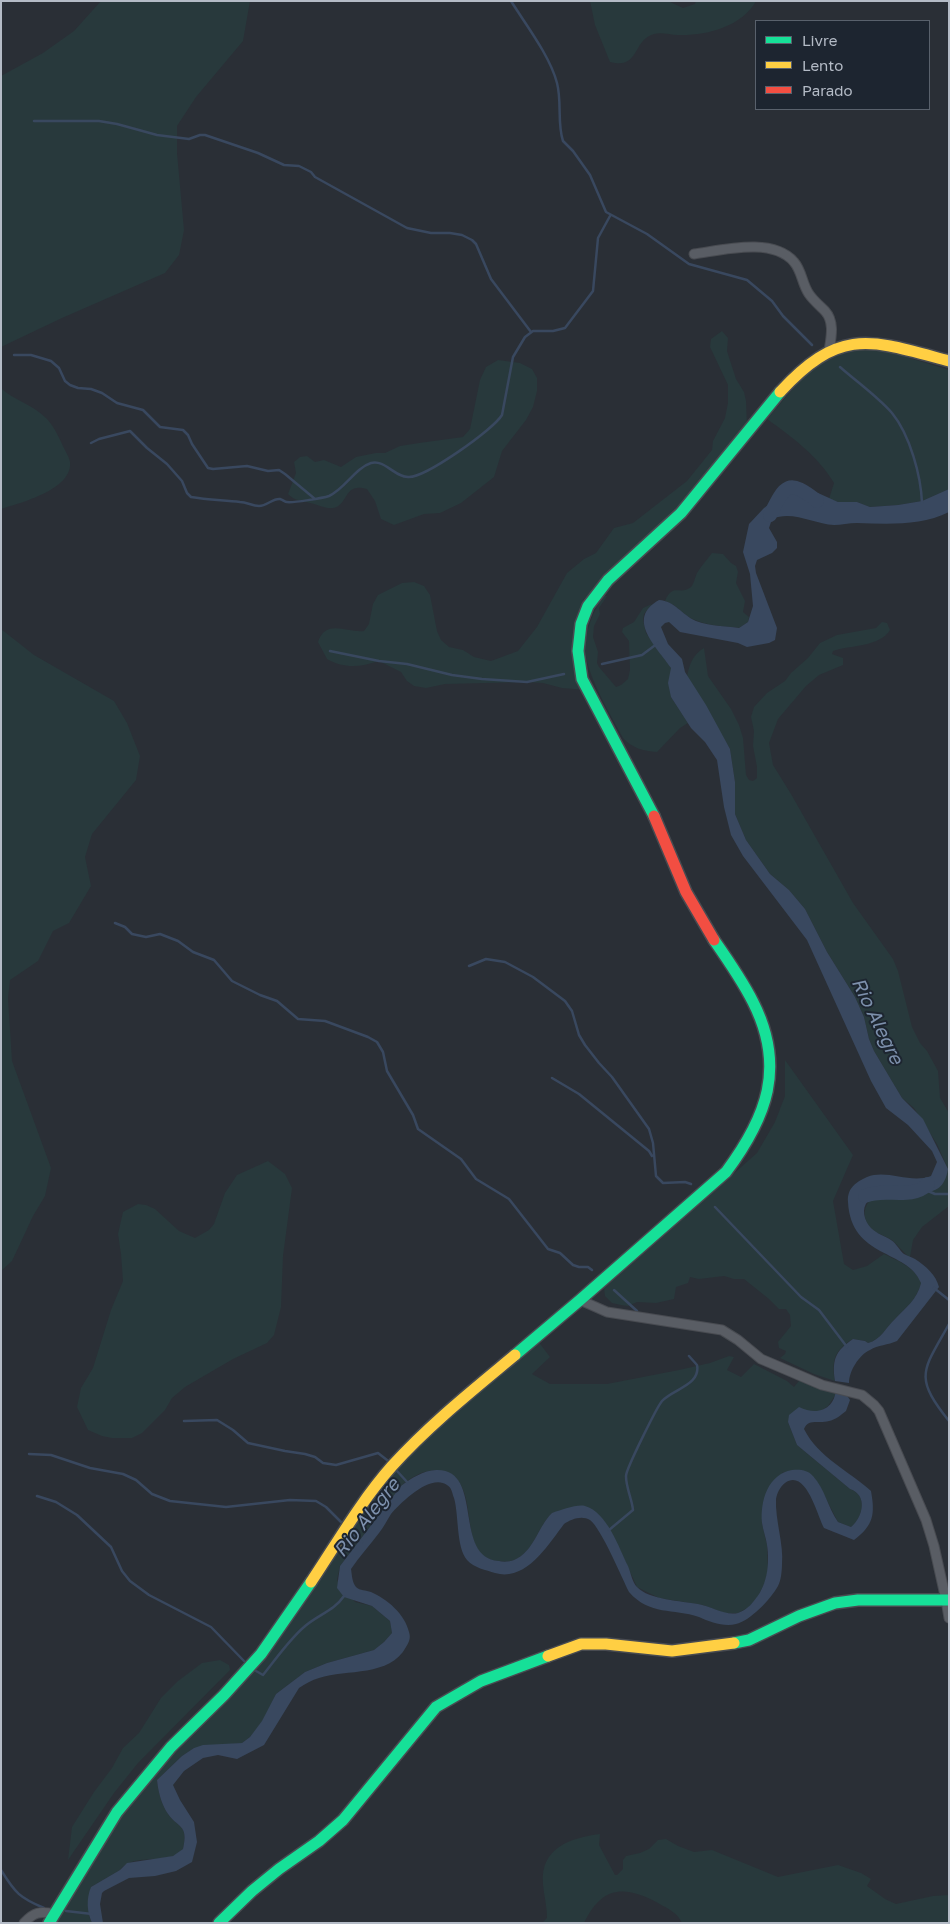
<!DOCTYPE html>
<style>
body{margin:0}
#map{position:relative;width:950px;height:1924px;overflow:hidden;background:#2a2f36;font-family:"Golos Text",sans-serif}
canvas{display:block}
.frame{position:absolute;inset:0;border:2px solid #b4bbc6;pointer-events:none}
.legend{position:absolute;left:755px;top:20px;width:175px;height:90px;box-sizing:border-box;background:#1d2530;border:1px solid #59616c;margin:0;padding:6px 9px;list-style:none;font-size:15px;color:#b4bbc6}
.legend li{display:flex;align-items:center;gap:10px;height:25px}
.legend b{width:25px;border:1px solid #59616c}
</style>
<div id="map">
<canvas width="950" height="1924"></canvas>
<div class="frame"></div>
<ul class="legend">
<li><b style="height:6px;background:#16e098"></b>Livre</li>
<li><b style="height:6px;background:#ffcf43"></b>Lento</li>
<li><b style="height:6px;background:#f24e42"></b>Parado</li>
</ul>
</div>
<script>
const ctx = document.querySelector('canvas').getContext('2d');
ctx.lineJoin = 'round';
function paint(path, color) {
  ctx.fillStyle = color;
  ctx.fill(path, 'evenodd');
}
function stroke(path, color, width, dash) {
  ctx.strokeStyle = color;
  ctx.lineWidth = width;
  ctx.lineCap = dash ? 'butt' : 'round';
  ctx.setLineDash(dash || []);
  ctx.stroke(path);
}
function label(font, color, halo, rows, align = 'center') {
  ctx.font = font + ' "Golos Text",sans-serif';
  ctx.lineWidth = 4;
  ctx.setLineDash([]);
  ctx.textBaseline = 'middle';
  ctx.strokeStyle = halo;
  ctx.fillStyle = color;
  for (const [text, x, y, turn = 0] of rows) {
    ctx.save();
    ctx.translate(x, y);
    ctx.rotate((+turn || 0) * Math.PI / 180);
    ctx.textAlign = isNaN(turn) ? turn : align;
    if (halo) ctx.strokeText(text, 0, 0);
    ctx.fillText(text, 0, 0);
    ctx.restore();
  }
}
paint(new Path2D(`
 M101,1h149l-7,40 -47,56 -19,29v27l7,77 -5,25 -14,18 -103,45 -61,29v-271l42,-23 31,-22z
 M590,1h78l15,7 12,-4 1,-3h60c-14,26 -51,35 -78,34 -8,0 -16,-3 -24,-1 -22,6 -14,36 -44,28l-15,-37z
 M722,331l6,7 -1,13 9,28 8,13 2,9 1,24 -68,80 -96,95 3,90 -24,-2 -19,-5 -16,-1 -82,2 -19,4 -12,-2 -7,-5 -6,-9 -22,-11c-19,6 -34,8 -52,-2l-9,-17c8,-24 29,-9 46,-11l5,-7 4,-20 5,-9 24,-12 12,-1 10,4 6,9 7,36 4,9 8,7 14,3 11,7 17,4 27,-10 19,-24 30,-54 17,-14 12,-6 18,-25 19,-5 54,-42 25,-31 1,-9 12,-23 3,-15v-18l-18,-38 1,-8z
 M851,346l36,5 62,19v119l-27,12 -24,4 -28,2 -13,-5h-19l-9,-3 5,-16c-16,-27 -42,-46 -67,-64l47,-55z
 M498,360l22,3 12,6 5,9v13l-4,16 -7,13 -24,31 -8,26 -33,26 -21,10 -16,1 -30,11 -13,-6 -6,-18 -8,-12c-24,-7 -18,16 -34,19 -8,1 -16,-4 -23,-5 -10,-3 -15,-2 -22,-9l8,-21 -2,-11 6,-5 7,-1 8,6 9,-2 17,7 15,-10 20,-4h9l15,-7 19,-3 44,-6 7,-8 10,-49 6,-13z
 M1,388c12,12 31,16 45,30 7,7 12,17 16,26 2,5 7,12 8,18 3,27 -49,41 -69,47z
 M712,553l11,1 8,9 5,3 2,6 -2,11 9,18 -2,11 6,5 -1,5 -9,6c-14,-2 -30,-2 -44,-8 -12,-4 -18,-16 -30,-19 8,-19 15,-5 26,-14 3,-3 4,-10 6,-14 4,-7 10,-13 15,-20z
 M604,595l3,1 -8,12 1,6 -6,12 -1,11 5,15 -1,11 2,4 17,20 5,-2 7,-6 2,-9 -1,-29 -7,-9 1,-4 11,-6 9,-14 9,-4 -8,10 -1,6 3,13 25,35v29l17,26 -8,5 -23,24c-14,-1 -25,-4 -34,-14 -12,-22 -40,-69 -38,-93 2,-18 9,-36 19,-50z
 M882,622l5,1 3,7c-10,17 -40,15 -57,21l-1,3 11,4v7l-24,10 -13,11 -28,33 -9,24 4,22 18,29 62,109 40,56 5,12 14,56 8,16 7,8 11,20 2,27 9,15v93l-27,21 -9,13 -3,17c-7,-4 -10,-10 -17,-16 -6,-5 -14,-6 -20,-11 -13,-11 -10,-28 4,-35 11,-6 22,-6 34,-2l37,-24 -11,-25 -23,-36 -12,-10 -28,-47 -5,-12 -5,-22 -9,-20 -28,-45 -22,-43 -16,-19 -19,-16 -24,-34 -11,-26v-32l-5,-33 -43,-72c2,-12 6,-23 17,-29l4,28 23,33 8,16 4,13 3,37 3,5 4,1 4,-3v-11l-4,-21 1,-15 -3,-14 3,-10 13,-14 18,-12 6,-8 17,-15 12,-15 17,-8 39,-7z
 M1,629l33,26 80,46 13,22 13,33 -4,24 -44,54 -7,23 6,29 -22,37 -16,8 -15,30 -28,19 -2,18 4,63 39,107 -6,28 -12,20 -21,45 -11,10z
 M785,1060l68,95 -20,46 11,63 9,6 14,-4 17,-12c14,7 31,13 37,29 -4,17 -15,24 -26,36 -9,8 -14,21 -27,24l-3,-2 -12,-2c-18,11 -22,21 -18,42l-21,-7 -34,-16 5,-4 1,-3 -7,-3 -1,-6 13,-16 -1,-11 -4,-6h-7l-10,-10 -25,-20h-10l-10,-3 -25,3 -9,-2 -2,6 -12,4 -2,12 -18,4 -19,-1 -9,4 -7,-1 -9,-2 -7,-7 -1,-8 153,-135 18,-31 10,-26z
 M268,1161l17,13 7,14 -9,68 -2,51 -7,28 -7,8 -34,16 -48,28 -13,11 -7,12 -23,23 -10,5h-20l-10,-2 -14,-6 -11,-23 4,-19 12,-20 18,-58 12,-29 -2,-27 -3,-20 5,-22 15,-8 8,1 9,4 24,22 16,7 14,-8 5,-6 11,-31 12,-18z
 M538,1341l12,16 -18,17 18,10h57l72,-14 31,-7 19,-7 5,1 -7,13 14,7 13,-13 33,17 7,6 9,-11 33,9v9l-8,12 -9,6 -13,-1 -18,11 9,23 53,44c18,6 13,28 1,38l-13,-5 -19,-37 -7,-10 -29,-3 -21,52 5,21 1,24 -2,12 -9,17 -8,9 -11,6h-14l-21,-8 -44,-7 -22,-11 -17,-37 -35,-44 -33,7c-14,13 -18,39 -38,47 -5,2 -10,2 -15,1 -42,-2 -19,-65 -46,-85 -2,-2 -7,-3 -10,-4 -14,-6 -32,5 -42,14l-61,80 -3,14 18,22 17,4 18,15 2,12 -8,9 -10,8 -47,13 -22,9 -29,22 -13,27 -13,16 -8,6 -48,5 -12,8 -25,24c1,11 4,22 9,31 11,18 23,12 17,38 -3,3 -6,6 -10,7 -16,6 -42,-1 -53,14l-29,17 -2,29 3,7h-44l57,-91 116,-131 197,-259z
 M220,1660l9,5 1,5 -92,93 -24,30 -46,67 4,-33 22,-35 18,-24 11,-20 16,-15 22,-35 17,-17 24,-18z
 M600,1834l-1,11 16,30h2l6,-6v-9l3,-4 14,-3 9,-4 9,-9 8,-1 12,7 16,6 18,-2 66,27 60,-12 23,8 10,6 -4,7 18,13 11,5 37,-8 16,-1v28h-267c-5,-11 -14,-14 -24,-20 -34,-18 -56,-17 -74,20h-42l5,-5c0,-12 -3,-22 -4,-34 -3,-36 27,-46 57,-50z`), '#28393c');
paint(new Path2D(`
 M949,489v23c-28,14 -61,12 -92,11 -8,0 -16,2 -23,2 -20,-1 -42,-15 -62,-6l-3,9 8,14v6l-5,5 -15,7 -2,6 1,7 21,55 -2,12 -6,3 -22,4 -9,-4 -58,-11 -11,-10 -4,1 -4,4 7,17 14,15 3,13 21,33 24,44 5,33v32l11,26 24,34 19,16 16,19 22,43 28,45 9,20 5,22 5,12 28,47 21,21 25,50c-5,30 -26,23 -47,21 -11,-1 -25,3 -33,11 -7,7 -4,20 3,27 6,6 14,8 20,12 6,4 8,10 13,14 3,2 8,3 11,5 11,7 21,16 24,28l-42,54c-9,4 -19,4 -27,9 -11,5 -21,21 -21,33l-14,-2c-3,-21 0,-30 18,-42l12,2 3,2c13,-3 18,-16 27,-24 11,-12 22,-19 26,-36 -13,-34 -70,-24 -73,-81 -1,-14 8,-20 19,-25 20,-8 43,7 64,-1l6,-14 -5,-11 -24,-26 -22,-17 -15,-27 -64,-141 -64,-84 -12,-21 -7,-28 -7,-47 -12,-18 -14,-14 -20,-31 -3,-14 3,-15c-14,-21 -46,-49 -12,-68 16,1 23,15 37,21 14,5 29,5 43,7l9,-6 5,-16 -3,-32 -7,-22 6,-28 15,-16 7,-5 27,-13 20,3 20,9h19l13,5 28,-2 24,-4z
 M836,1385l10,9 4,6 -4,11c-5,4 -11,9 -17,10 -10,3 -21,-3 -25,8 14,28 45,42 67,62 4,23 3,34 -17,49l-30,-12c-7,-13 -18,-60 -39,-45 -5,4 -8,10 -9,16 -1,21 8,46 6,65 0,6 -1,17 -4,22 -7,13 -28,35 -42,38 -12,3 -26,-2 -37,-7 -26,-9 -49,-1 -70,-25 -7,-14 -28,-64 -39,-72 -8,-5 -19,-1 -26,4 -16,21 -38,58 -69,49 -9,-3 -21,-5 -28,-13 -11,-13 -8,-45 -13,-62 -2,-5 -2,-10 -7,-13 -16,-12 -46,17 -56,29 -4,6 -7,13 -12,19 -9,12 -20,24 -28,36 1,6 1,13 5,18 4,4 10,3 15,5 16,7 34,22 38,40 2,6 0,10 -3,15 -16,30 -59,22 -87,31 -7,2 -14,6 -20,10l-35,57 -27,14 -19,-4 -15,3 -19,13 -11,14 7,15 14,22 3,20 -5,20 -16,9 -21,5 -26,2 -25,13 -2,2 -2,11 3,19h-11c-5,-11 -6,-24 -1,-36l29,-17 7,-7 46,-7 10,-7c6,-26 -6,-20 -17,-38 -5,-9 -8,-20 -9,-31l25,-24 12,-8 9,-3 39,-2 8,-6 12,-16 14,-27 29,-22 22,-9 47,-13 10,-8 8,-9 -2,-12 -18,-15 -28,-9 -7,-9 3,-22 61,-80c9,-7 23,-16 35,-16 49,-2 16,88 63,91 4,1 10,1 15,-1 20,-8 24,-34 38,-47 9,-3 25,-9 33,-7 22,6 34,42 43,60 3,7 4,16 9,21 12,13 45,14 61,17 13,2 27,12 40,9 6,-2 12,-7 15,-11 14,-15 17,-37 14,-57 -1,-7 -4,-15 -5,-22 -2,-22 6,-49 30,-53 8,-1 16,0 21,6 12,13 15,32 25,46l13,5c12,-10 17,-32 -1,-38l-53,-44 -9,-23 1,-7 10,-8c20,10 38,1 37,-22z`), '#39485f');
stroke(new Path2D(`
 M511,1c15,24 39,55 46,82 5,19 0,40 6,58l10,10 17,24 16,37 41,22 42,30 58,16 25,21 11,15 29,29
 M34,121h65l18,3 40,11 32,4 11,-4h5l53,18 26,12 15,1 12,6 4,5 92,51 24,5h19l12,2 10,5 4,4 15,35 40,53
 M14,355h17l20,6 8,7 6,13 5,4 8,3 13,1 11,4 15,10 26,7 17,17 23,3 5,5 4,9 16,24 5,1 34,-3 21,5 11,-1 6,4 30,25
 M840,367c17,15 37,29 52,46 18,22 29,63 30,90
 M91,443l8,-4 31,-8 17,17 20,16 15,17 5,12 4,4c17,3 33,3 49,5 7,0 12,4 19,4 8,0 14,-8 21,-7 3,1 5,3 7,3 6,1 36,-4 42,-6 16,-7 26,-28 42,-33 14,-4 24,15 38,14 17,0 84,-47 93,-62l11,-58 12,-20 8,-6h20l12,-3 28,-37 5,-53 12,-22
 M330,651l49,10 28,3 45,11 30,4 45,3 37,-8
 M602,664l40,-9 16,-12
 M115,923l10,4 7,7 14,3 14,-3 18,7 15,11 21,8 18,21 28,14 17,6 21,18 27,2 43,16 9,5 6,10 4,19 26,44 5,14 43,30 15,20 33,20 39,50 12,4 13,12 6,2h9l4,3
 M469,966l17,-7 19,3 28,15 32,24 7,10 7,24 6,10 14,18 13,14 37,52 4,14 3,33 7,7 22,-1 6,2
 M552,1078l27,16 70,57 3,5
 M928,1191l7,3h14
 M715,1207l86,90 18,13 28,37
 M934,1288l15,12
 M614,1290l23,21
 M949,1324c-26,47 -36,52 0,97
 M184,1421l33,-1 16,10 15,13 37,8 20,3 10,3 8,6 13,2 42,-12 9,7
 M29,1454l22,1 39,13 33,6 13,6 16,14 18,7 56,6 64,-7 26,1 10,6 15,15
 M397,1471l11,12
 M37,1496l19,6 21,13 34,32 11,24 8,10 19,14 62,32 33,34
 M609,1530l24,-20c-1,-11 -7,-22 -7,-34 0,-7 31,-69 36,-75 11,-12 39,-16 35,-36l-8,-9
 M352,1533l10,9
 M256,1671l7,4c13,-16 25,-34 41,-48 13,-12 30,-16 40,-31
 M1,1870c14,23 19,28 43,38
 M66,1911l26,3`), '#39485f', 2.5);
stroke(new Path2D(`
 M770,515c15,-30 18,-37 47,-14
 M865,1196c19,-9 46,5 63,-12`), '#39485f', 14);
const street = new Path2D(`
 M694,254c29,-4 79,-17 100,8 8,9 8,22 15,32 4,6 10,11 16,17 10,11 6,27 4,40
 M580,1300l27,12 115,18 16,10 23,19 61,26 40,10 12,10 5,6 47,109 8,26 12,54 3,18
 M24,1923c10,-11 16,-12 30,-9`);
const fast = new Path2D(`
 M654,816l-72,-137 -4,-28 3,-27 7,-18 20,-26 73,-67 99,-121
 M515,1355l65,-55 146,-128c41,-55 60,-105 27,-170 -11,-22 -25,-42 -39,-62
 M734,1643l15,-3 50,-24 36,-13 23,-3h91
 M49,1923l68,-111 54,-65 53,-52 37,-41 50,-72
 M219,1923l33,-32 27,-22 40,-28 24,-21 93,-113 45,-26 67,-25`);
const slow = new Path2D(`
 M780,392c61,-66 91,-52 169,-31
 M311,1582c26,-39 50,-81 81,-116 37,-41 81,-76 123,-111
 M548,1656l33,-12h25l66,7 62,-8`);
const jam = new Path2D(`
 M654,816l32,76 28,48`);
stroke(street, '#484b51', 11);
stroke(fast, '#484b51', 14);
stroke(slow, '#484b51', 14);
stroke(jam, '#484b51', 14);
stroke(street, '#595d64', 9);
stroke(fast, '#16e098', 11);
stroke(slow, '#ffcf43', 11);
stroke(jam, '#f24e42', 11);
label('italic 19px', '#7d90ac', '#1d2530', [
 ["Rio Alegre",877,1021,64],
 ["Rio Alegre",367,1518,-52]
]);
</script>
